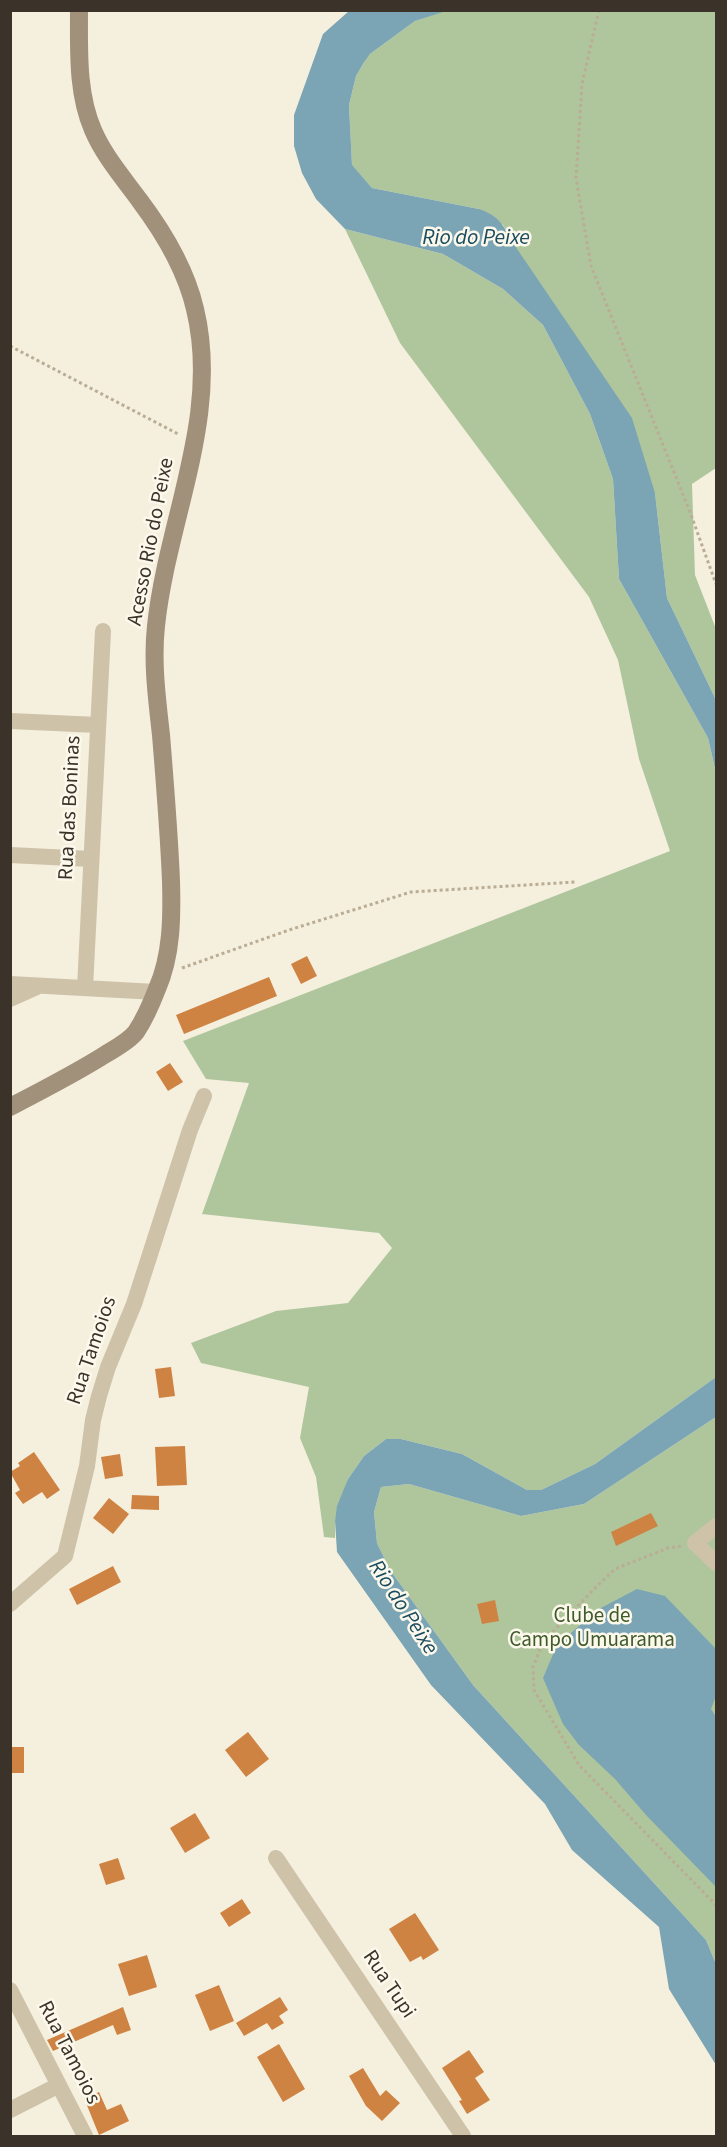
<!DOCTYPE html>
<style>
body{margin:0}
#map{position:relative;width:727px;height:2147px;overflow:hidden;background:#f5efde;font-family:"Source Sans 3",sans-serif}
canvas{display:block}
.frame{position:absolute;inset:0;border:12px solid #3b3329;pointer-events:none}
</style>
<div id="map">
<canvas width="727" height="2147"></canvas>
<div class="frame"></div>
</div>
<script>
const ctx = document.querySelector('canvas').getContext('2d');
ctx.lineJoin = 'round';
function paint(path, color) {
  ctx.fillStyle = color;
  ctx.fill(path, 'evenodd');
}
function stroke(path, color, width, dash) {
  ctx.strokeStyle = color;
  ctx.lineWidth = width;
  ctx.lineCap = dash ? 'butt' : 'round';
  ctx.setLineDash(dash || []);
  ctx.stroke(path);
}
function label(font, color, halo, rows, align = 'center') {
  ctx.font = font + ' "Source Sans 3",sans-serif';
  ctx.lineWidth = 5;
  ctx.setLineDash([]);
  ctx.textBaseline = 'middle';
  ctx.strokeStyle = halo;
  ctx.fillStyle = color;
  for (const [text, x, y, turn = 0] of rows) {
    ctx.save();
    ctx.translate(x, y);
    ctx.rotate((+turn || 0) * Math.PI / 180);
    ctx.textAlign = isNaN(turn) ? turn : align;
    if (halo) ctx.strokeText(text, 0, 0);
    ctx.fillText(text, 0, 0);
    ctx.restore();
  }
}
paint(new Path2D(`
 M446,10l270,1v457l-24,16 3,91 21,54v71l-49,-102 -12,-105 -152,-268 -24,-16 -107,-21 -20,-22 -3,-61 7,-29 7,-12 7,-10 45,-33z
 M345,229l98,25 60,35 40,36 47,89 23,65 6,100 89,159 8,35v604l-121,87 -54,26h-14l-65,-36 -61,-15h-15l-22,17 -16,23 -13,42v17l-11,-1 -8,-60 -16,-39 9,-51 -108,-24 -10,-20 85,-32 72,-8 44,-55 -13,-15 -177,-19 47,-131 -43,-4 -23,-38 487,-190 -31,-92 -21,-99 -29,-63 -189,-254z
 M716,1417v547l-10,-24 -233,-255 -83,-115 -13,-27 -3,-31 7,-25 28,-3 112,32 63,-12z`), '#afc69d');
paint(new Path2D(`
 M349,11h97l-31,10 -45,33 -7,10 -7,12 -7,29 3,60 20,23 107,21c19,7 23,13 32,31l121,178 23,75 12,105 49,102v73l-8,-35 -89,-159 -6,-100 -23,-65 -47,-89 -40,-36 -60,-35 -98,-25 -29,-30 -14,-26 -8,-27v-31l29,-81z
 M716,1377v40l-132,87 -63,12 -112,-32 -28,3 -7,25 3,31 13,27 83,115 233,255 10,24v101l-47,-76 -10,-62 -87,-77 -27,-46 -114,-119 -94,-133 -2,-31 2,-15 11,-27 16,-23 22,-17h15l61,15 65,36h14l54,-26z
 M637,1589l28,7 51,53v47l-5,13 5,8v170l-70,-72 -31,-36 -36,-34 -16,-21 -20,-46 14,-33 42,-36z`), '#7ba5b4');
paint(new Path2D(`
 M307,956l10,20 -16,8 -10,-20z
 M269,977l8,19 -93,38 -8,-19z
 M170,1063l13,19 -15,9 -12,-19z
 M171,1367l4,29 -16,2 -4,-29z
 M185,1446l2,39 -30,1 -2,-39z
 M34,1452l26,38 -13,9 -5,-7 -19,12 -8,-11 5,-3 -10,-18 10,-6 -2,-3z
 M120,1454l3,22 -18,3 -4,-22z
 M132,1495l27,1v14l-28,-1z
 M109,1498l20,16 -16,20 -20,-16z
 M651,1513l7,13 -42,20 -5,-14z
 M113,1566l8,16 -44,23 -8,-16z
 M495,1600l4,21 -17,3 -5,-20z
 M248,1732l21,27 -23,18 -21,-27z
 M11,1747h13v26h-13z
 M195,1813l15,25 -25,15 -15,-25z
 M118,1858l7,21 -19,6 -7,-21z
 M242,1899l9,14 -22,14 -9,-14z
 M415,1913l24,37 -16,10 -2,-4 -11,6 -21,-33z
 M147,1955l10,32 -28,9 -11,-32z
 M219,1985l15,36 -24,10 -15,-36z
 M280,1997l8,13 -9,6 5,7 -12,7 -5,-7 -23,13 -8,-13z
 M123,2007l8,23 -14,5 -4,-10 -60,26 -6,-11z
 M279,2044l26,45 -22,13 -26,-45z
 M469,2050l15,22 -9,6 15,22 -23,14 -8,-13 3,-1 -20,-32z
 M363,2068l17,28 6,-6 14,13 -18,18 -16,-15 -17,-30z
 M99,2092l8,18 14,-6 8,17 -30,14 -15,-37z`), '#cf8342');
stroke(new Path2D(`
 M599,10l-17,74 -6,94 15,88 99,246 26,72
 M10,346l170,89
 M182,968l107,-38 122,-38 164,-10
 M681,1546l-13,2 -53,21 -19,18 -53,55 -10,25 1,23 45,75 137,140`), '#baad93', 3, [3, 3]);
stroke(new Path2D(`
 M10,721l88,4
 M10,855l81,4
 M10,984l146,8
 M85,988l18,-357
 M10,999l27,-12
 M716,1526l-21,17 21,20
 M10,1604l55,-48 22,-90 6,-46 6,-24 9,-29 26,-63 56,-174 14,-34
 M276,1858l187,278
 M10,1990l75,146
 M10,2110l49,-25`), '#cec2a9', 16);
stroke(new Path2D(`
 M10,1107c33,-17 66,-34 96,-53 10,-6 23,-13 30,-22 8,-12 16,-30 21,-43 15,-34 15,-73 14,-108 -2,-49 -6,-97 -10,-146 -4,-36 -9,-73 -5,-109 11,-106 65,-210 39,-317 -9,-39 -31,-76 -55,-108 -16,-22 -36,-45 -47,-71 -16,-37 -14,-79 -14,-120`), '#a2917a', 18);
label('21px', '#3b3329', '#fcf8ec', [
 ["Acesso Rio do Peixe",152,542,-79],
 ["Rua das Boninas",71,808,-87],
 ["Rua Tamoios",93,1351,-71],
 ["Rua Tupi",388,1985,56],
 ["Rua Tamoios",68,2053,63]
]);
label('21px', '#3f5b2b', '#fcf8ec', [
 ["Clube de",592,1617],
 ["Campo Umuarama",592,1641]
]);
label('italic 22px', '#1b4d60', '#fcf8ec', [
 ["Rio do Peixe",476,239],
 ["Rio do Peixe",402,1608,57]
]);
</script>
